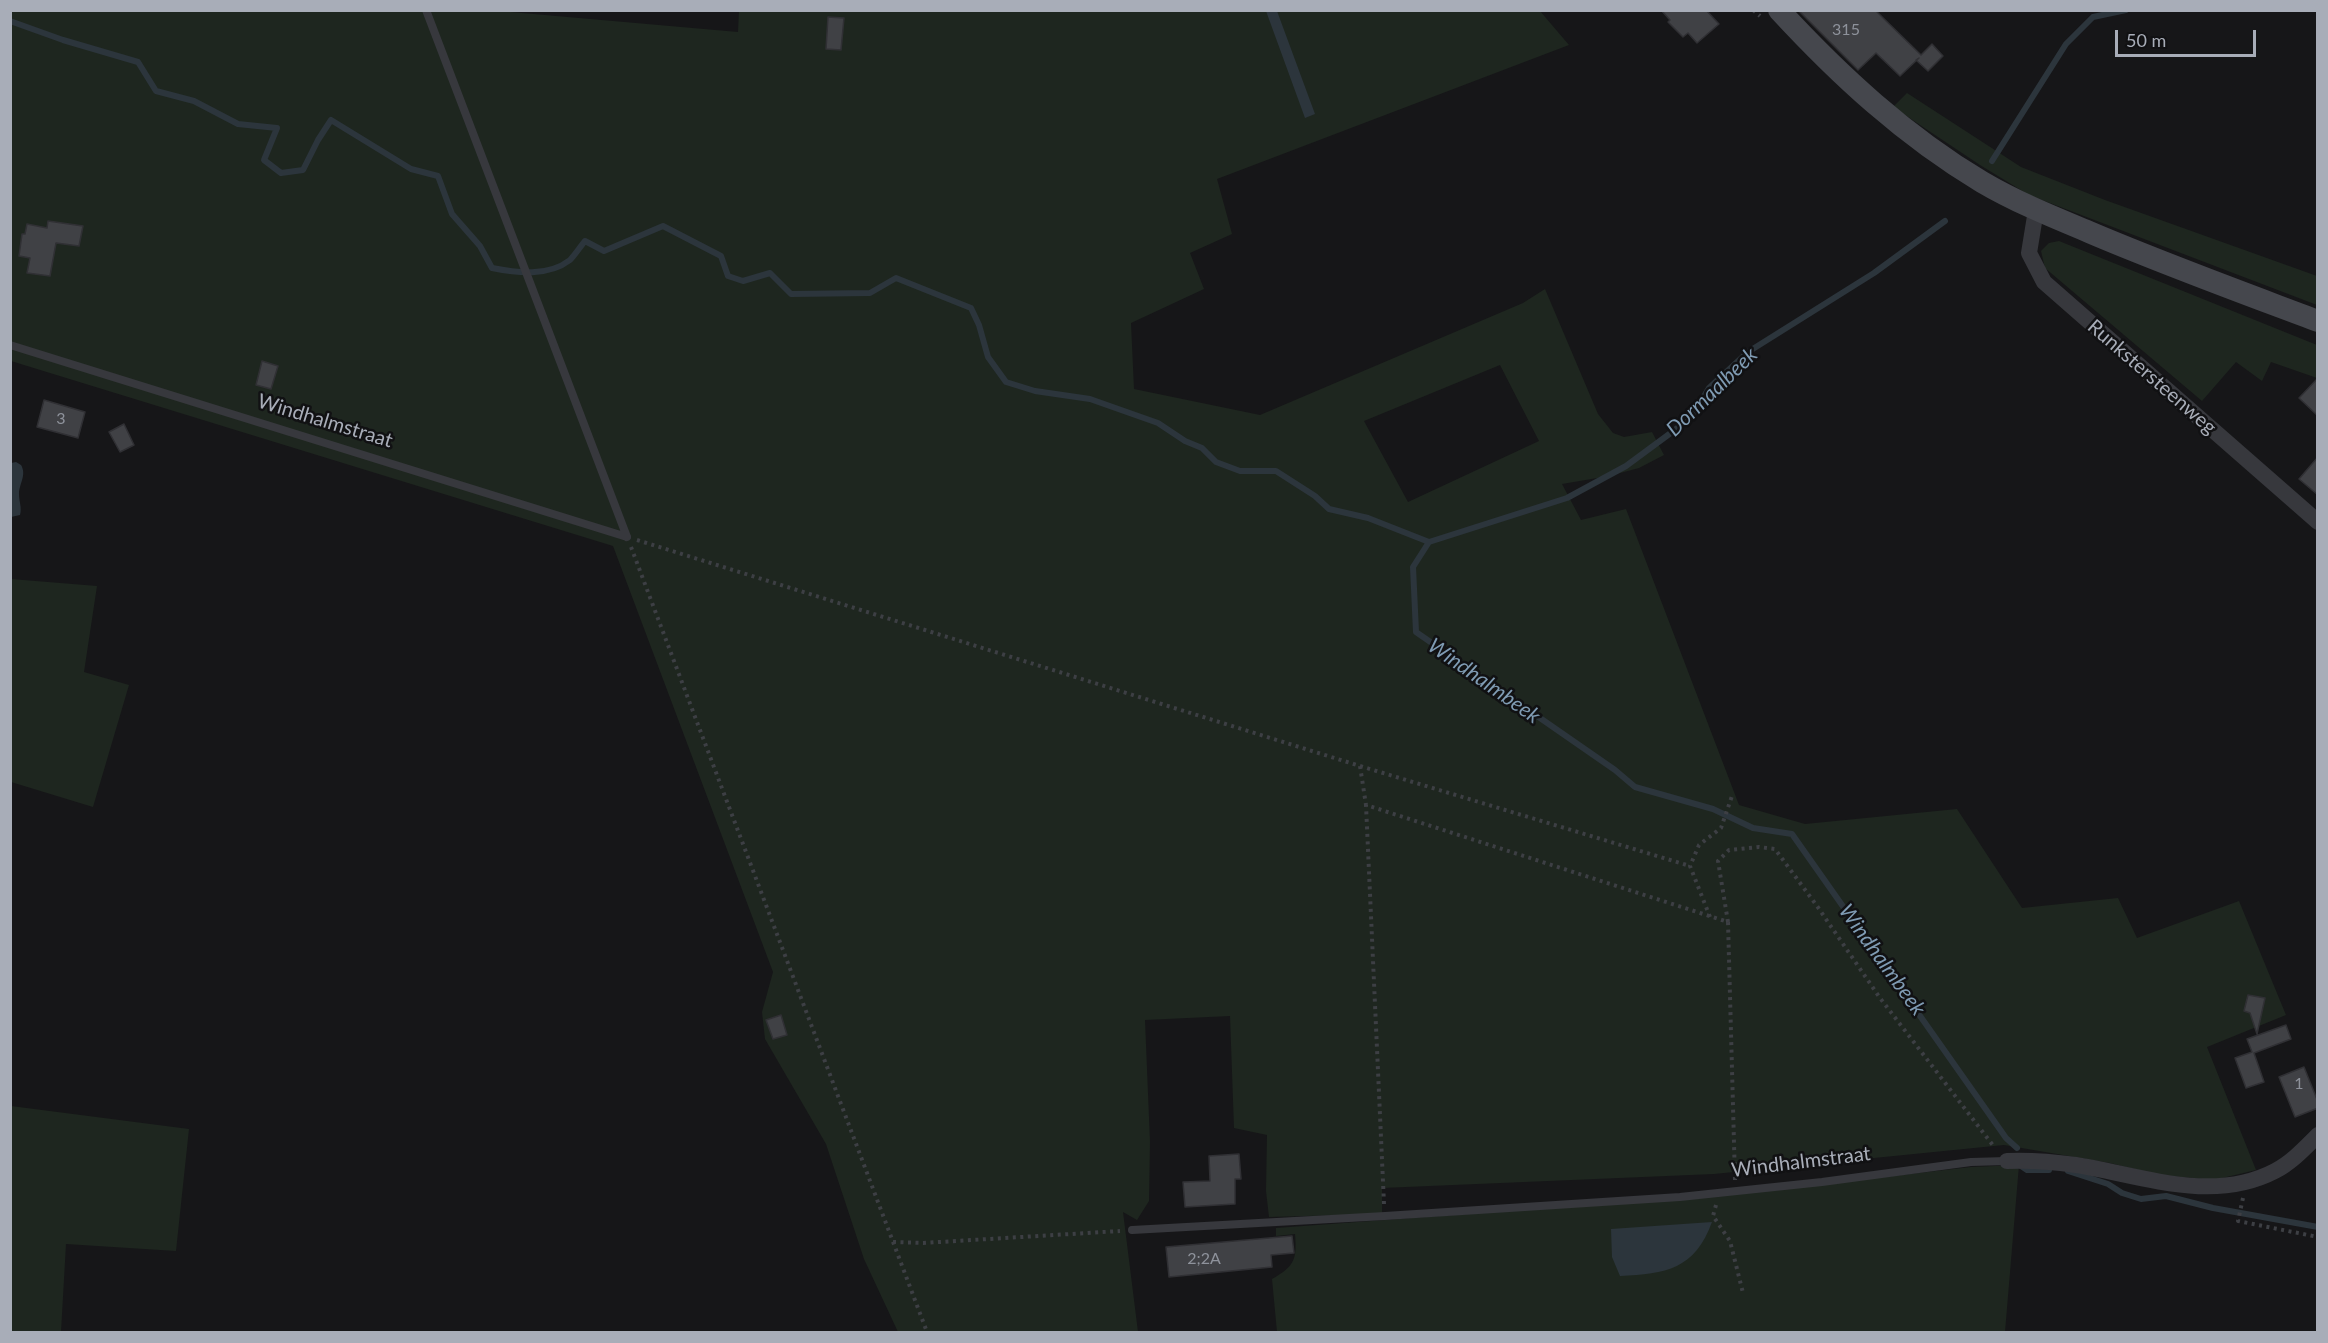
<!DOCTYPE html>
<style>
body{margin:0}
#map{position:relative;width:2328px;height:1343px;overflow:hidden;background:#161618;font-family:Lato,sans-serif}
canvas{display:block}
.frame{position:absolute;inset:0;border:12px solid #a8adb8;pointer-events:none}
.scale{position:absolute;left:2115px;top:30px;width:141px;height:27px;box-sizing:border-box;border:3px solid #a8adb8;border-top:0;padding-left:8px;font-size:18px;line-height:21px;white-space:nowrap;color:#a8adb8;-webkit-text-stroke:4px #111113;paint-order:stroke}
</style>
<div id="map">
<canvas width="2328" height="1343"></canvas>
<div class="frame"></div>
<div class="scale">50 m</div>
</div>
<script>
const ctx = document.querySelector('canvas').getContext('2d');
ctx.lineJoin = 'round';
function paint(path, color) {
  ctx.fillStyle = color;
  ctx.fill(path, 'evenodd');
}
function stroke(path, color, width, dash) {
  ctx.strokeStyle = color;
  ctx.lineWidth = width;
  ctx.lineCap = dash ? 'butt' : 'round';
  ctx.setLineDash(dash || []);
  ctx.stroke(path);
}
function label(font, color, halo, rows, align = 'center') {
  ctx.font = font + ' Lato,sans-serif';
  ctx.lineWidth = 5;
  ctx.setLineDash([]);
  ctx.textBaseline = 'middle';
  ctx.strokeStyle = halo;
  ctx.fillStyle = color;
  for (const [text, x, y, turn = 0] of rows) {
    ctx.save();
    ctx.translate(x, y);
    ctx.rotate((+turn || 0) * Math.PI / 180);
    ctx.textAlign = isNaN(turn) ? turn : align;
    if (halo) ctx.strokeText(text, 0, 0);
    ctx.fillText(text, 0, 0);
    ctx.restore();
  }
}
paint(new Path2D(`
 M488,10l250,22 1,-22 801,1 29,34 -352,134 15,55 -42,19 14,36 -73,34 3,66 126,26 263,-112 22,-14 53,125 15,19 11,4 28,-5 12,23 -25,13 -30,8 -47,8 19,36 45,-11 113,296 66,19 152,-15 65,99 96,-10 19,40 102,-37 47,114 -79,32 49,123 -42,10 -55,-5 -49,-12 -106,-18 -290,29 -332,14v26l-113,3 -3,-26 1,-56 -33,-7 -4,-112 -85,4 5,122 -1,59 -12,19 -14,-8 15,120h-240l-34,-73 -38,-115 -61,-105 -3,-27 11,-40 -160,-426 -602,-185v-350zM1500,365l39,76 -131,61 -44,-81z
 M1907,93l114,74 84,33 212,76v29l-288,-110 -49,-30 -87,-58z
 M2059,241l258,104v33l-46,-16 -9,19 -26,-19 -34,39 -157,-133 -4,-17 8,-8z
 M11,579l86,7 -13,86 45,13 -36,122 -82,-25z
 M11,1106l178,23 -13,122 -110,-7 -5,88h-50z
 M2019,1165l-14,167h-728l-5,-53c23,-13 25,-20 23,-45l-19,2v-8l450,-33 245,-28z`), '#1e261f');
paint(new Path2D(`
 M1266,11h11l38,103 -10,4z
 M16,462l5,3c6,10 -2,19 -2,29 0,8 3,13 1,21l-9,2v-54z
 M1712,1222c-17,47 -46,52 -92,54l-8,-19 -1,-28z`), '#2c353c');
stroke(new Path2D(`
 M10,21l53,19 75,22 18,29 38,10 44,23 39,4 -13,32 17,13 22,-3 15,-30 13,-20 80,49 27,7 14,38 28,32 12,22c25,5 56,9 78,-8 5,-5 10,-13 15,-19l19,10 59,-25 58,30 7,20 15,5 27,-8 21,21 79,-1 26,-15 75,30 8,17 9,32 18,25 29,9 55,8 68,24 27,18 17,7 14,14 24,9h36l39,25 14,13 39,9 61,24 -16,25 3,65 199,138 20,17 78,22 40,19 39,6 214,304 11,10
 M1992,161l74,-117 27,-27 33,-7
 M1429,542l138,-44 59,-32 65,-48 18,-30 39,-36 126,-79 71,-52
 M2021,1166l6,4h22
 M2068,1171l40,13 14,9 19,6 25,-3 47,12 105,19`), '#2c353c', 6);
const building = new Path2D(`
 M1661,10h45l13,14 -22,19 -9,-10 -5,4 -15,-15 2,-2z
 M1798,10h77l46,45 11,-11 11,12 -15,15 -12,-11 3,-2 -19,18 -24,-23 -18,17z
 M828,17l16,1 -3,32 -15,-1z
 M48,221l35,5 -4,20 -23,-3 -6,33 -23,-3 3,-15 -11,-2 3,-22h3l2,-10 20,4z
 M262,361l16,5 -7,23 -15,-4z
 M2318,378v38l-19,-18z
 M44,400l41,12 -7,26 -41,-11z
 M124,424l10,21 -14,7 -11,-20z
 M2318,457v38l-19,-16z
 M2248,995l17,3 -8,36 -7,-21 -6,-2z
 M781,1015l6,20 -14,4 -7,-19z
 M2286,1025l5,14 -37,14 10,29 -18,6 -11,-30 17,-6 -5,-13z
 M2304,1067l14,35v6l-23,9 -16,-40z
 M1239,1154l2,25h-6v25l-50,3 -2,-25 27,-1 -1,-25z
 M1292,1236l2,17 -23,2 1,12 -103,10 -3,-30z`);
paint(building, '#404145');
stroke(building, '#303034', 1.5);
stroke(new Path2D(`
 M1753,10l7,6
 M637,540l723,226 330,100
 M631,547l296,785
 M1360,766l6,39
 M1710,917l-20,-51 9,-21 22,-17 12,-35
 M1728,922l-10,-61 11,-11 30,-3 16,2 42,57 63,92 115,150
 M2243,1198l-5,23 80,16
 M1384,1204l-18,-399 362,117 7,258
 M1716,1205l-3,11 17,25 13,52
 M893,1242l30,1 197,-12`), '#3d3f44', 4, [3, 4.5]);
stroke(new Path2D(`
 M426,10l201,527
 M10,345l617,192
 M1132,1230l253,-14 295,-19 142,-15 149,-20 36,-1`), '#37383d', 8);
stroke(new Path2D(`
 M2036,210l-7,43 15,29 274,240
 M2007,1161c22,-1 47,1 69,4 64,10 136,39 199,6 16,-8 30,-23 43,-36`), '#37383d', 16);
stroke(new Path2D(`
 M1779,10c61,66 126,126 203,172 34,20 71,35 107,50 75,32 152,60 229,89`), '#45474d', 22);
label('16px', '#8e929b', null, [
 ["315",1846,30],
 ["3",61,419],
 ["1",2299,1084],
 ["2;2A",1204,1259]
]);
label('20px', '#a8adb8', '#111113', [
 ["Runkstersteenweg",2152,377,41],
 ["Windhalmstraat",325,421,17],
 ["Windhalmstraat",1801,1162,-7]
]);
label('italic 21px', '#7f9bb3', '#111113', [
 ["Dormaalbeek",1712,392,-44],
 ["Windhalmbeek",1484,681,35],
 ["Windhalmbeek",1882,960,54]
]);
</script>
